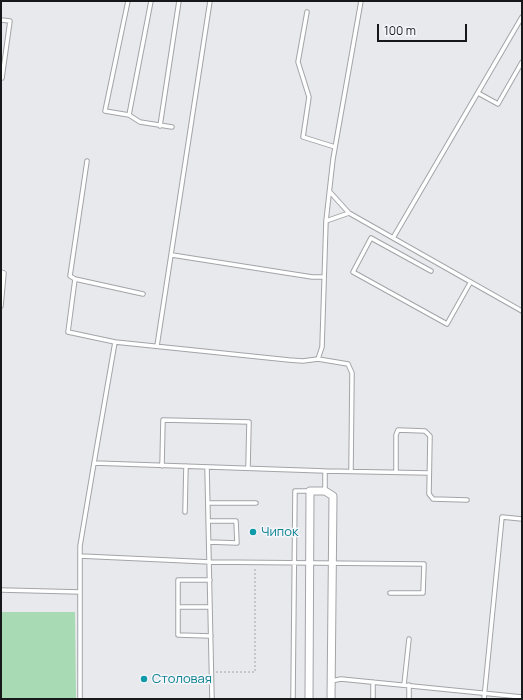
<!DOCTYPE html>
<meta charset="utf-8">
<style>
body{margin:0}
#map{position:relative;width:523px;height:700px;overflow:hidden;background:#e8e9ed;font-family:Manrope,sans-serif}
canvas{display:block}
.frame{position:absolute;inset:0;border:2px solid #171819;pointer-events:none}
.scale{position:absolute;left:377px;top:24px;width:90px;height:18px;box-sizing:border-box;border:2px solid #171819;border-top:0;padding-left:5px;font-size:12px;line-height:14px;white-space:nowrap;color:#171819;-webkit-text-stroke:3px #f5f6fb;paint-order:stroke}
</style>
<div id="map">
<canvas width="523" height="700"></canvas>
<div class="frame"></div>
<div class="scale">100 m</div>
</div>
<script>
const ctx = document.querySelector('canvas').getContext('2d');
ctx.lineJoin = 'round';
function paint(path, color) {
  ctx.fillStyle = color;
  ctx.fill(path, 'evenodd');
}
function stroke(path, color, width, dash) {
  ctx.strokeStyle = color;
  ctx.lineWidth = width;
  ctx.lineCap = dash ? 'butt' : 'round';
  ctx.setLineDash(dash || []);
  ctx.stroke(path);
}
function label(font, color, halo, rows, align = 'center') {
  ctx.font = font + ' Manrope,sans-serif';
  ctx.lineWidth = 3;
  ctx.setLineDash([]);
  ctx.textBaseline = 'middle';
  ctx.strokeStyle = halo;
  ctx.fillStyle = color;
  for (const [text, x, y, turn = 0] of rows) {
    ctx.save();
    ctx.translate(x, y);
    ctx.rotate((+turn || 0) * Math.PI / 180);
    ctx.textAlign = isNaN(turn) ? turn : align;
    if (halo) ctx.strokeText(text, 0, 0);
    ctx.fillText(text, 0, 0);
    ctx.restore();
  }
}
paint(new Path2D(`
 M1,612h74l1,87h-75z`), '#a8dbb3');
const service = new Path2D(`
 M128,1l-23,110 24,4 11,7 32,5
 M307,12l-9,50 11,35 -6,40 32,10
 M1,20l9,1 -8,57
 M478,93l20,11 24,-42
 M129,115l22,-114
 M160,126l19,-125
 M87,161l-17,115 5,3 68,15
 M330,192l19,21
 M326,221l23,-8 173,98
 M393,238l129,-221
 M172,255l140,22h12
 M431,271l-60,-33 -18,34 94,52 23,-41
 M1,272l3,1 -3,33
 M75,279l-7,53 47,10
 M157,346l53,-345
 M318,359l30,5 4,9 -1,98
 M94,463l21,-121 174,18 14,1 15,-2 4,-12 4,-126 7,-62 28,-158
 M162,466l1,-46 86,2 -1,46
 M207,467l5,232
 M325,471l104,2
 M396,472v-37l2,-5 27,1 5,5 -1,58 4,5 34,1
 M208,503h48
 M185,512l1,-46
 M208,521h28l1,22 -28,-1
 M80,556v-10l14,-83 231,8v20
 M210,580h-32v55l33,1
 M1,590l79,2
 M178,607h32
 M331,681l10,-2 181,18
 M373,682v17
 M404,685l5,-46
 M80,699v-143l130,6 214,2 -1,29h-33
 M293,699l2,-208h15
 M409,699v-14
 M484,699l18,-182 20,2`);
const minor = new Path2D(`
 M309,699l1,-208h15l8,5 -2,203`);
stroke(service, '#a3a4a8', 5.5);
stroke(minor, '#a3a4a8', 9);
stroke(new Path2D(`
 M216,672h39v-105`), '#a5a6a9', 1, [2, 2]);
stroke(service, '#fff', 3.5);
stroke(minor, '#fff', 7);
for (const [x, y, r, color] of [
 [253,532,4,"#0f9aa8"],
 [144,679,4,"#0f9aa8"]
]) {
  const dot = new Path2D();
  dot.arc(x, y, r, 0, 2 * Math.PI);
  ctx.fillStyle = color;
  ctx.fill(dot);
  stroke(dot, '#f5f6fb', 1.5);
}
label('13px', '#0d838f', '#f5f6fb', [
 ["Чипок",261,532],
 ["Столовая",152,679]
], 'left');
</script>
